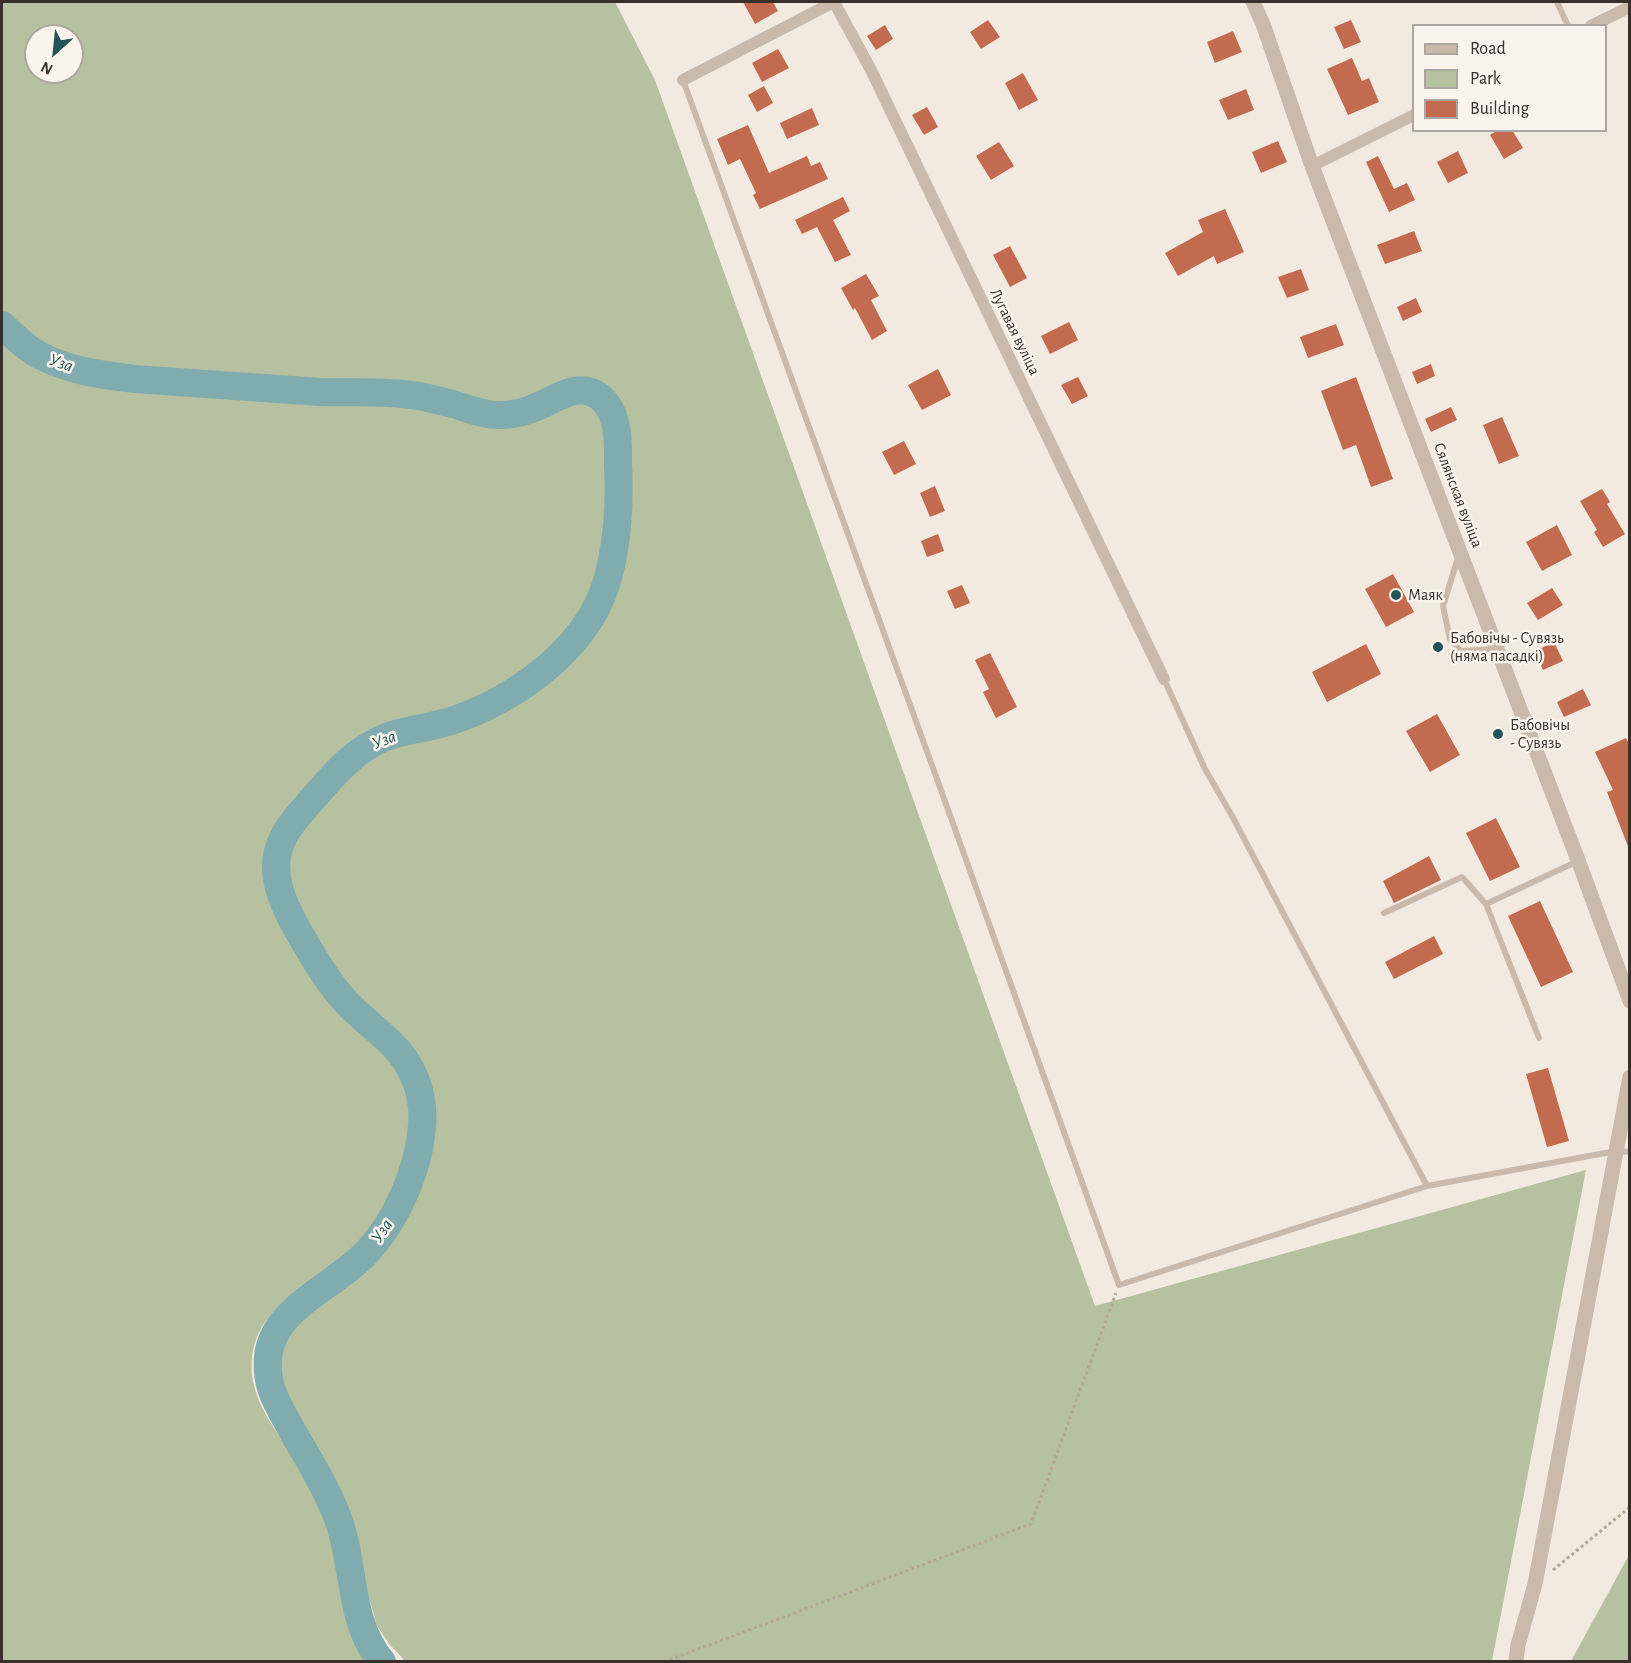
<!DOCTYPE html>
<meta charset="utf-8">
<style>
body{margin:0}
#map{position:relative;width:1631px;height:1663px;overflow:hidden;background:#f2eae0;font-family:"Alegreya Sans",sans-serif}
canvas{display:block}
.frame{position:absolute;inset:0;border:3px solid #392f2b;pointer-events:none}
.legend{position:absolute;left:1412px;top:24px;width:195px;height:108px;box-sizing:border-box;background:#faf4ed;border:2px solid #ada59f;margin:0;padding:8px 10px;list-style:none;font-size:18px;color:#392f2b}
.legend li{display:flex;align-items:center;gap:12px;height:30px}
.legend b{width:30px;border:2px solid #ada59f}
.north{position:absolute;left:24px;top:24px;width:60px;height:60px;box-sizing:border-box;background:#faf4ed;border:2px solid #ada59f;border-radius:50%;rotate:207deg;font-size:16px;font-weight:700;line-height:24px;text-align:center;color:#392f2b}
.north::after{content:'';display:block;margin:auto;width:21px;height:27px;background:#215559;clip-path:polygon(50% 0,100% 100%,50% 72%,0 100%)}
</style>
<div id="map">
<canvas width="1631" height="1663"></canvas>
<div class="frame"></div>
<ul class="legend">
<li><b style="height:8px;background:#cabaac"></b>Road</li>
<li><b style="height:16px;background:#b6c1a0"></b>Park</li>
<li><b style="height:16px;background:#c26b4f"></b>Building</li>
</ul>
<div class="north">N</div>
</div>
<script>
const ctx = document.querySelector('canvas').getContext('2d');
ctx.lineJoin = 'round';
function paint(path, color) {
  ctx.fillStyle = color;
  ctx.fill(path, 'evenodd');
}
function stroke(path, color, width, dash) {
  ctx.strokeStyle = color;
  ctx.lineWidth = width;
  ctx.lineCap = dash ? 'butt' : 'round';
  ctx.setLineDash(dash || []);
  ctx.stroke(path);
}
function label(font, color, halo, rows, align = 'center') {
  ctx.font = font + ' "Alegreya Sans",sans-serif';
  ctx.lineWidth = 5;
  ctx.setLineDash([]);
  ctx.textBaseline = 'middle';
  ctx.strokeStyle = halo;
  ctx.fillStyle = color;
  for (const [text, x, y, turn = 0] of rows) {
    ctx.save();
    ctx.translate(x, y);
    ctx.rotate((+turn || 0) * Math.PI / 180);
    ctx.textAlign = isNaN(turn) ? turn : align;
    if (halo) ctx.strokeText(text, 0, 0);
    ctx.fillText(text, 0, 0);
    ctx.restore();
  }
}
paint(new Path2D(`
 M2,2h613l40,78 440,1226 491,-136 -94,491 -1086,1 -16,-17 -13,-19 -14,-49 -9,-38 -14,-44 -55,-99c-4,-9 -8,-19 -9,-29 -1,-50 63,-72 93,-101 21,-19 35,-43 44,-69 18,-50 29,-115 -11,-157 -14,-15 -31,-26 -45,-40 -19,-21 -33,-44 -47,-68 -15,-24 -26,-49 -21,-78 5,-23 21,-40 36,-57 16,-18 33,-39 56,-50 11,-5 24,-6 36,-9 15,-4 29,-7 44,-12 54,-19 98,-48 132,-95 10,-14 19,-29 24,-46 9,-27 10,-62 11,-90 1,-43 4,-132 -65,-112 -20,6 -35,20 -56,21 -30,2 -65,-14 -96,-18l-121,-4 -193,-17c-37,-6 -71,-23 -95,-53zM36,36h36v36h-36z
 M2,343c14,10 29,22 46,29 39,18 86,19 129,21 50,3 101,8 152,10 18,0 37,-1 55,1 14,0 29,2 43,5 25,5 49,15 75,16 9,0 13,0 21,-3 21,-6 51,-31 72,-13 18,17 13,62 13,85 -1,28 -3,58 -11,86 -18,62 -83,107 -140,128 -31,11 -64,15 -93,32 -26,16 -44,38 -62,60 -7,9 -15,17 -21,26 -30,42 -7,83 15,121 13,22 27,44 44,62 20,21 46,38 60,63 10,17 12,34 11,53 -2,42 -23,87 -52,117 -42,44 -118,64 -106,139 5,26 21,47 35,68 14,21 28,43 38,66 20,47 12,103 39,146h-363z
 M1629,1555v106h-58z`), '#b6c1a0');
stroke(new Path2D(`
 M2,325c11,10 23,23 37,30 30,16 63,20 96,24 62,4 124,9 185,13 28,1 55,-1 83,2 17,1 33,6 50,10 16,5 33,12 50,11 14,0 27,-5 40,-11 18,-8 37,-22 57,-7 7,6 13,16 15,26 4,13 3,28 3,41 1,21 1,41 -1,62 -2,20 -5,41 -12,61 -13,41 -49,77 -84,100 -26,17 -55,31 -85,38 -16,4 -34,6 -50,12 -33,13 -54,40 -77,66 -9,11 -19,21 -25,33 -20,36 2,74 20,105 12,21 25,42 41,60 14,15 30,27 45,41 23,22 35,52 32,84 -3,44 -27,98 -58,129 -41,41 -113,60 -93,133 5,16 15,31 23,46 15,26 32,53 43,82 19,48 10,104 45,146`), '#80acaf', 28);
paint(new Path2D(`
 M743,2h30l5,9 -23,13z
 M988,20l12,17 -19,12 -11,-17z
 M1351,20l10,22 -17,7 -10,-22z
 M885,25l8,14 -17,11 -9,-14z
 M1233,31l9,21 -27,11 -8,-21z
 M778,49l11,19 -27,14 -10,-19z
 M1352,58l10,23 7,-3 10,24 -31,13 -21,-46z
 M1023,73l15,27 -19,10 -14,-27z
 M764,86l9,17 -16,9 -9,-17z
 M1246,89l8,21 -26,10 -9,-20z
 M927,107l11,20 -14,8 -12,-20z
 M812,108l7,17 -32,14 -7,-16z
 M748,125l21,48 38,-17 4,10 9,-4 8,17 -68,30 -7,-14 3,-2 -16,-34 -12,6 -11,-26z
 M1498,130h14l11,18 -19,11 -14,-24z
 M1278,141l9,21 -26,11 -9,-21z
 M999,142l15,24 -23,14 -15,-24z
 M1458,151l10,22 -20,10 -11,-21z
 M1378,156l16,33 13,-6 8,17 -26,12 -23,-50z
 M843,197l7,14 -17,9 18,35 -16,7 -18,-35 -15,7 -7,-14z
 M1225,209l19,43 -27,12 -3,-8 -36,20 -13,-23 38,-21 -5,-12z
 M1414,231l8,20 -37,13 -8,-19z
 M1010,246l17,32 -17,9 -17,-32z
 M1301,269l8,21 -22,8 -9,-21z
 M866,274l13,22 -8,4 16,31 -15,9 -17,-32 -2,2 -12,-22z
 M1416,298l6,14 -19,9 -6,-14z
 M1069,322l9,18 -28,14 -9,-18z
 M1336,324l8,21 -36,13 -8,-21z
 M1431,364l4,12 -18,8 -5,-12z
 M938,369l13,26 -29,15 -14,-25z
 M1078,377l10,19 -16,8 -11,-19z
 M1356,377l37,102 -22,8 -15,-42 -13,5 -22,-59z
 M1451,407l6,13 -26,12 -6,-13z
 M1502,417l17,39 -20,8 -16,-39z
 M904,441l12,23 -22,11 -12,-23z
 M935,486l10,25 -15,6 -10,-24z
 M1602,489l8,13 -3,2 18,30 -22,13 -9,-15 3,-2 -17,-29z
 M1557,525l15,30 -30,16 -16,-29z
 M938,534l6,17 -17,6 -6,-16z
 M1393,574l21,38 -28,15 -21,-38z
 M962,585l8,18 -15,6 -8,-18z
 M1552,588l11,17 -25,15 -11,-17z
 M1554,642l9,19 -20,9 -8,-19z
 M1366,644l15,30 -54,28 -15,-30z
 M990,653l27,54 -21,11 -13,-26 6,-3 -14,-29z
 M1583,689l8,16 -27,12 -7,-15z
 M1437,714l23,41 -30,17 -24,-41z
 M1626,738l3,6v105l-22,-57 6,-2 -18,-38z
 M1496,818l24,49 -30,14 -24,-48z
 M1429,856l12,24 -47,23 -11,-22z
 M1540,901l33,71 -32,15 -33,-71z
 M1434,936l9,18 -49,25 -9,-17z
 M1548,1068l21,73 -22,6 -21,-73z`), '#c26b4f');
stroke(new Path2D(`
 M1553,1570l77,-63
 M664,1662l367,-138 85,-231`), '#b6a496', 3, [3, 3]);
stroke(new Path2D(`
 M1557,2l11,24
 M683,80l250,688 186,517 308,-99 189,-35 14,1
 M1458,558l-15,48 7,34 11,11 35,-2
 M1164,679l41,90 26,45 196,372
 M1486,904l53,134
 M1384,913l78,-36 24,27 92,-43`), '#cabaac', 6);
stroke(new Path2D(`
 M834,2l37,68 293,609
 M1591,26l39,-19
 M683,80l151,-78
 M1312,166l102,-51`), '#cabaac', 12);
stroke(new Path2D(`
 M1253,2l10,22 49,142 266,694 52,141
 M1516,1662l2,-17 17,-61 95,-507`), '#cabaac', 15);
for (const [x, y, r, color] of [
 [1396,595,6,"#215559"],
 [1438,647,6,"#215559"],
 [1498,734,6,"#215559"]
]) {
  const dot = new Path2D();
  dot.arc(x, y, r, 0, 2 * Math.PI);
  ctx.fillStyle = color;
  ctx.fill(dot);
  stroke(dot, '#faf4ed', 2);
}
label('16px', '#392f2b', '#faf4ed', [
 ["Лугавая вуліца",1015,332,64],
 ["Сялянская вуліца",1458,495,69]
]);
label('16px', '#392f2b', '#faf4ed', [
 ["Маяк",1408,595],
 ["Бабовічы - Сувязь",1450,638],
 ["(няма пасадкі)",1450,656],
 ["Бабовічы",1510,725],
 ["- Сувязь",1510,743]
], 'left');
label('italic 18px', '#215559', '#faf4ed', [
 ["Уза",61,363,19],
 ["Уза",384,740,-22],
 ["Уза",382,1231,-56]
]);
</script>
